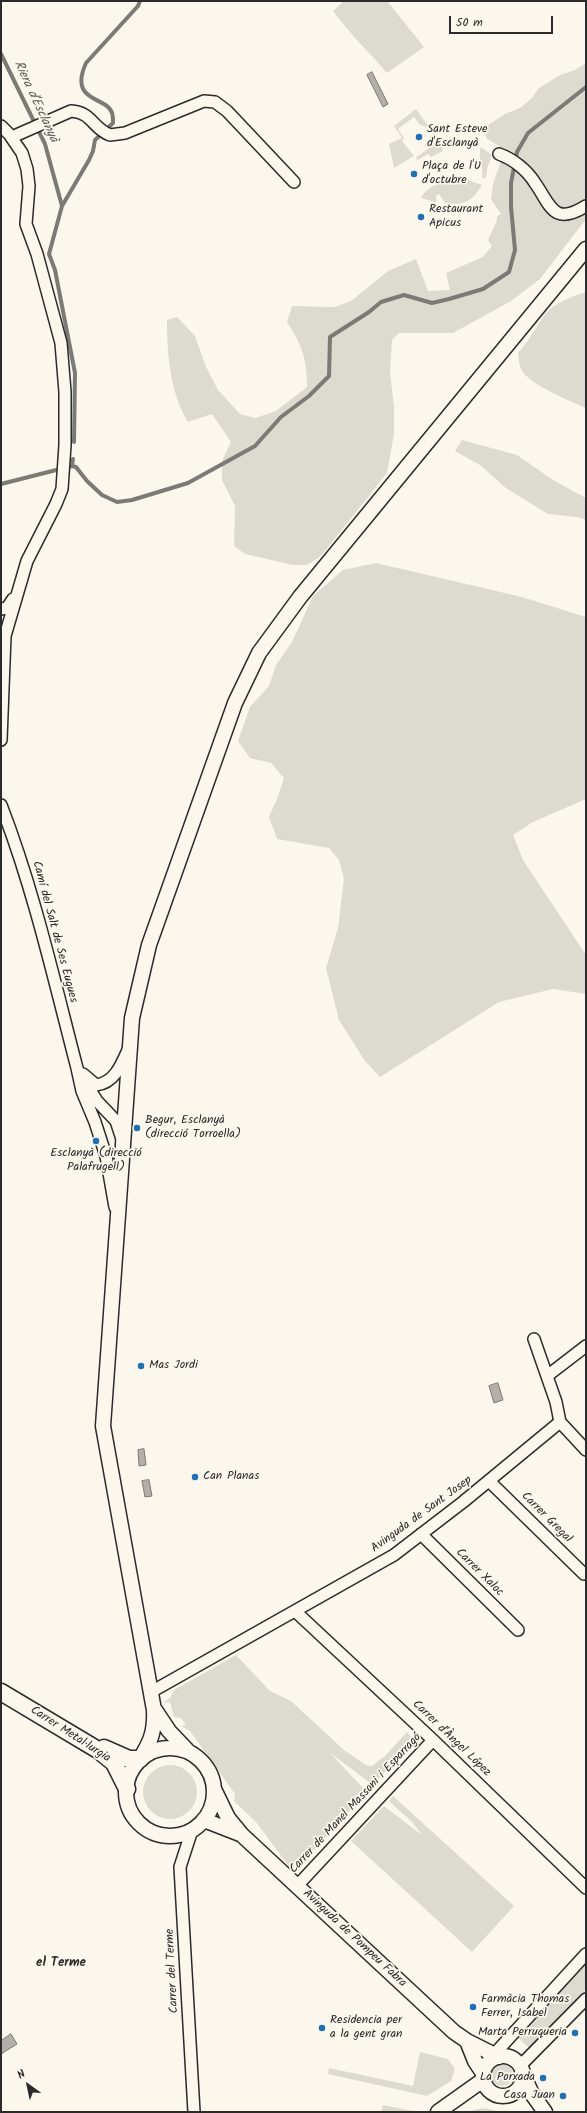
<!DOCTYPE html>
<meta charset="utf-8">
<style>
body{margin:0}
#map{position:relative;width:587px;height:2113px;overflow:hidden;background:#fbf7ec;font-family:Kalam,sans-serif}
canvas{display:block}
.frame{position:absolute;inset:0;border:2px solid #2b2b2b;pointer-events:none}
.north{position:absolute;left:8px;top:2065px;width:40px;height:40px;-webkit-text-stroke:3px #fbf7ec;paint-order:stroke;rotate:327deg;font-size:11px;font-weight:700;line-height:16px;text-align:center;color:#2b2b2b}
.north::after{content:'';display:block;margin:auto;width:14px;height:18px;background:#2b2b2b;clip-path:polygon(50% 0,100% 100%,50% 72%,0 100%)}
.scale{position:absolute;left:449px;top:16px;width:104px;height:18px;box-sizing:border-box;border:2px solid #2b2b2b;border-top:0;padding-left:5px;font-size:12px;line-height:14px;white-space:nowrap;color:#2b2b2b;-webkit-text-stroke:3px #fbf7ec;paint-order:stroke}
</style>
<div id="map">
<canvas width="587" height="2113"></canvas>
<div class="frame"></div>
<div class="north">N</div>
<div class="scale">50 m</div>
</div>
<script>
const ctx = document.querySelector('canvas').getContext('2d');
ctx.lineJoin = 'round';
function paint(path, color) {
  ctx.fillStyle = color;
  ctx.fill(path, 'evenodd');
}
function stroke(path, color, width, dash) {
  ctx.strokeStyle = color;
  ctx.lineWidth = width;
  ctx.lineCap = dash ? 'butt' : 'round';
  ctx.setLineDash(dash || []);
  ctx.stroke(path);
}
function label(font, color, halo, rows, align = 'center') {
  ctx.font = font + ' Kalam,sans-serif';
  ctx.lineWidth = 3.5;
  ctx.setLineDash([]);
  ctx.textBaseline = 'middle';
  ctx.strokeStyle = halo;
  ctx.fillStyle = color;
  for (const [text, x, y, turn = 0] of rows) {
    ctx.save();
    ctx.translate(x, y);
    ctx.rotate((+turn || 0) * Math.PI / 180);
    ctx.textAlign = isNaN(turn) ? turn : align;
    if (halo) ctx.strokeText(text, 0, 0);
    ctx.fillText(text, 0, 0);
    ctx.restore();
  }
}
paint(new Path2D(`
 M344,1h43l37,46 -37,26c-18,-21 -38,-40 -54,-62z
 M586,63v140l-2,3 2,13 -46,60 -29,22 -58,32h-54l-7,7 -2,33 4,33v28l-7,39 -66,83 -14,9h-14l-48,-11 -11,-8 1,-40 -13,-26v-19l9,-19 -19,-28 -24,8c-18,-30 -21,-67 -21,-102l10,-3 18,19 11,31 12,23 22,24 15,4 21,-7 31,-24c0,-29 -5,-41 -20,-65l5,-16 43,1 16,-6 37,-30 28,-12 12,32 22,-1 -4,-17 37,-16 9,-11 -4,-6 9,-20v-4l4,-2 -10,-15 2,-15 8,-23 -2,-15 -12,-7 -5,-10 23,-15 15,-6 12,-10 7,-10 21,-13 15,-5z
 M416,109l24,34 3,8 -12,6 -3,-3 -10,6 -2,-2c7,-6 21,-13 19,-22l-5,-4 -3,-5 -7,-2 -6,-8 -16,12 6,9 -2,3 12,15 -20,12 -5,-24 13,-6 -8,-12z
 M481,147l11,8 -5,14 -1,9h-4c2,-11 -5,-21 -1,-31z
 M462,178l20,7c-10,16 -17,21 -37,18l-6,-9 -3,2 1,5 -2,1 -14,-4c6,-14 29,-18 41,-20z
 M586,292v116c-16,-7 -55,-23 -64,-37 -3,-5 -3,-12 -4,-18 11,-12 18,-26 27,-39 9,-11 28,-18 41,-22z
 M462,440l55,15 36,25 33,18v22l-9,-3 -29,-3 -42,-26 -26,-23 -25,-14z
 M376,563l146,34 64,20v182l-53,23 -20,13 10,25 63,95v39l-33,-5 -54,13 -119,75 -15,-16 -26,-41 -13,-52 12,-40 6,-49 -5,-19 -10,-12 -52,-9 -8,-22 8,-18 7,-21 -13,-15 -21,-5 -12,-17 12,-34 19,-21 7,-21 16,-23 21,-46 30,-26z
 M236,1655l34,36 21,10 53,49 22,15 6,1 13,-10 22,-24 7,8 -41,45 -43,-32 37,39 -67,73 -3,-2 -6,6 -35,-47 -22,-21 1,-7 -45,-63 -9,-5 5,-1 -5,-7 -7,-1 -4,-15 -7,1 7,-5 4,-8z
 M143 1792a27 27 0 1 1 54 0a27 27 0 1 1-54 0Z
 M393,1796l121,110 -42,46 -121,-111 33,-35 39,30 -12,-15 -22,-20z
 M586,1960v29l-56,60 -14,-13z
 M420,2052l28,7 7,10 -4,12 -24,15 -99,-22 1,-6 84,18z
 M491 2075a11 11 0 1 1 22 0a11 11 0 1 1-22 0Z
 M383,2105l30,6 -32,1z
 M483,2108l19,4h-37z`), '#dddad0');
const water = new Path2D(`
 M372,72l16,32 -5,3 -16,-32z
 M498,1383l5,17 -9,3 -5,-17z
 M144,1449l2,16 -7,1 -1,-16z
 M149,1480l3,16 -7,1 -3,-16z
 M11,2034l6,10 -16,10v-13z`);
paint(water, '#b1afa7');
stroke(water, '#7b7a75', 1);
stroke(new Path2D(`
 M1,54l44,90 17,62
 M74,442l1,-69 -20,-103 -6,-16 13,-48 27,-46 4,-9 2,-11 18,-17c0,-3 0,-7 -1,-10 -5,-17 -44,-10 -26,-50l52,-57 2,-5
 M72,466l1,-7
 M1,484l71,-18 4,1 11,14 15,14 15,7 15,-2 56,-17 67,-37 26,-29 28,-21 20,-20 1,-39 39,-25 12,-10 23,-7 28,8 17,-4 34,-10 26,-17 6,-22 -4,-43v-24l6,-31 11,-19 58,-46`), '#7b7a75', 4);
const minor = new Path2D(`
 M1,126l8,8 13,19 5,16 2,17 -3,38 11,30 24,89 4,49v53l-3,44 -6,15 -29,57 -22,75 -4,104
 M12,137l59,-26c21,1 22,18 39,24l15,-2 79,-32 11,1 12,9 67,71
 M499,154c14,5 28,16 36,29 15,21 18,44 51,23
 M1,609l6,-1 6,-9
 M1,805c33,85 53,175 76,263l5,23 13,31 11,34 9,51
 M83,1074l13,11c18,-2 25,-19 32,-35
 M83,1079l14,22 19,20 6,18
 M547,1376l39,-30
 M560,1422l26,28
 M489,1481l95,93
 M421,1534l97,96
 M296,1612l137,128 153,148
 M151,1692l243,-137 69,-53 97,-80 -4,-20 -22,-63
 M192,1830l-12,37 14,245
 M297,1886l136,-146
 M504,2056l-5,-7 87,-95
 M520,2066l66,-67`);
const tertiary = new Path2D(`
 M155,1710l14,21 19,20
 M126 1792a44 44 0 1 1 88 0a44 44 0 1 1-88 0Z
 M140,1759c11,-18 15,-28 14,-49l-51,-284 29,-408 17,-73 86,-242 24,-50 41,-56 286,-348
 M214,1789l14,29 14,17 212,197 13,9 32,16
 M204,1820l36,14
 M467,2041l8,20 8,12
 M483 2076a20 20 0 1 1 40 0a20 20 0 1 1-40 0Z
 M522,2072l10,22 13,18
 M438,2112l45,-32`);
const secondary = new Path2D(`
 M1,1692l97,58 16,13 13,26
 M104,1748l25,11h11`);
stroke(minor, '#2b2b2b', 14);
stroke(tertiary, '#2b2b2b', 17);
stroke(secondary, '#2b2b2b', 19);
stroke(minor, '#fbf7ec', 11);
stroke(tertiary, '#fbf7ec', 14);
stroke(secondary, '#fbf7ec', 16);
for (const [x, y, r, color] of [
 [419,137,4,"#1f6fb2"],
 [414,174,4,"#1f6fb2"],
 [421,217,4,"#1f6fb2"],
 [137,1128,4,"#1f6fb2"],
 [96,1141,4,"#1f6fb2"],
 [141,1366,4,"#1f6fb2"],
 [195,1477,4,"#1f6fb2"],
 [473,2007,4,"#1f6fb2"],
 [322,2028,4,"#1f6fb2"],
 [575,2033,4,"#1f6fb2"],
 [543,2078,4,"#1f6fb2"],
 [563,2096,4,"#1f6fb2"]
]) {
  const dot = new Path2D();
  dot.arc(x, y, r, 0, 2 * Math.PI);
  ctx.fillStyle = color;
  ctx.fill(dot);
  stroke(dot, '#fbf7ec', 1.5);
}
label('12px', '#2b2b2b', '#fbf7ec', [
 ["Sant Esteve",427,130],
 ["d'Esclanyà",427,144],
 ["Plaça de l'U",422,167],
 ["d'octubre",422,181],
 ["Restaurant",429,210],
 ["Apicus",429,224],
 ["Begur, Esclanyà",145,1121],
 ["(direcció Torroella)",145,1135],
 ["Esclanyà (direcció",96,1154,"center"],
 ["Palafrugell)",96,1168,"center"],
 ["Mas Jordi",149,1366],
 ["Can Planas",203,1477],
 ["Farmàcia Thomas",481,2000],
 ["Ferrer, Isabel",481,2014],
 ["Residencia per",330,2021],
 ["a la gent gran",330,2035],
 ["Marta Perruqueria",567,2033,"right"],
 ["La Porxada",535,2078,"right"],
 ["Casa Juan",555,2096,"right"]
], 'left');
label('12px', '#2b2b2b', '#fbf7ec', [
 ["Camí del Salt de Ses Eugues",54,932,75],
 ["Avinguda de Sant Josep",422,1515,-36],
 ["Carrer Gregal",546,1518,45],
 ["Carrer Xaloc",479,1573,45],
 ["Carrer Metal·lurgia",70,1735,33],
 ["Carrer d'Àngel López",451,1739,44],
 ["Carrer de Manel Massoni i Esparragó",356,1804,-47],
 ["Avinguda de Pompeu Fabra",354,1939,43],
 ["Carrer del Terme",173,1971,-93]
]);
label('italic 13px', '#5a5956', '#fbf7ec', [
 ["Riera d'Esclanyà",35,102,65]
]);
label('bold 13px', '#2b2b2b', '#fbf7ec', [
 ["el Terme",61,1964]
]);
</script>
